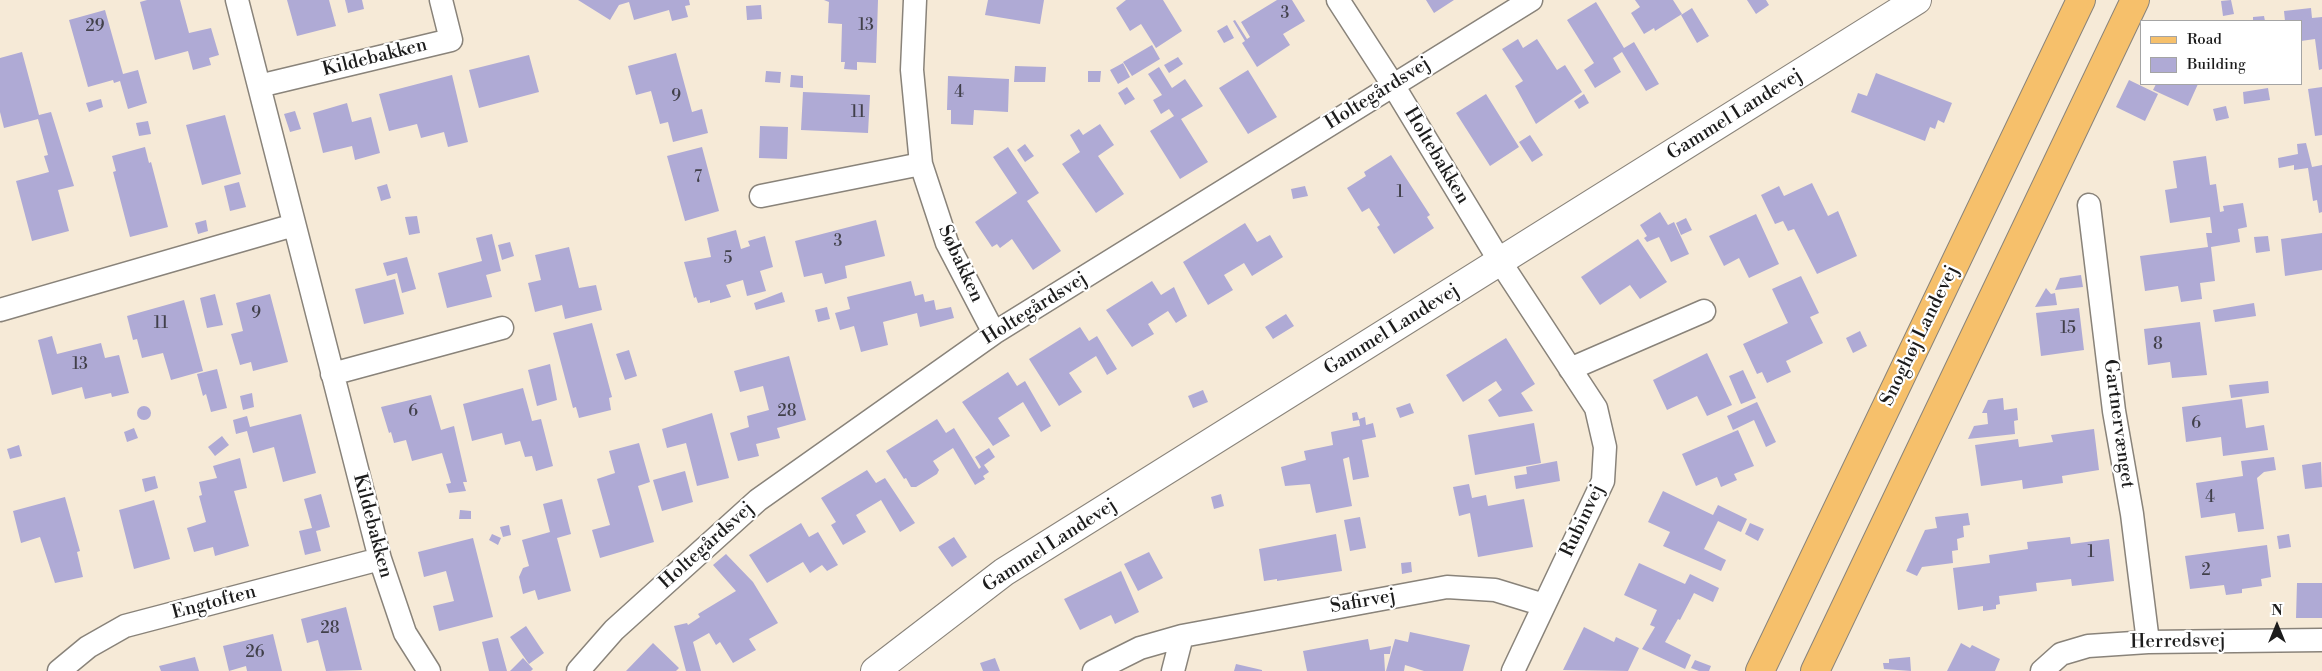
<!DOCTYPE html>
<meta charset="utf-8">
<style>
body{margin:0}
#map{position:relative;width:2322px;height:671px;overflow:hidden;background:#f6ead7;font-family:"Libre Bodoni",serif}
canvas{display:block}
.legend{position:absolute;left:2140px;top:20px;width:162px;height:65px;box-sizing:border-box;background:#fff;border:1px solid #a4a4a4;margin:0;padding:6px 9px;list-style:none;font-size:15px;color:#1c1c1c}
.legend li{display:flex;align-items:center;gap:10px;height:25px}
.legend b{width:25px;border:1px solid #a4a4a4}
.north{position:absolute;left:2252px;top:601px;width:50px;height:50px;-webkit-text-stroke:4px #fff;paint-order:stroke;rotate:0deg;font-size:14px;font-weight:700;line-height:20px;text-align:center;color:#1c1c1c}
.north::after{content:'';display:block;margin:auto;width:18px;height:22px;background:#1c1c1c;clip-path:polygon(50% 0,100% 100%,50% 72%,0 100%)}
</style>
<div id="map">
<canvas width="2322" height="671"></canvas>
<ul class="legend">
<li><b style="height:6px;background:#f6c06b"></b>Road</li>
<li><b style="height:14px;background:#afaad5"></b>Building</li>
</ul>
<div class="north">N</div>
</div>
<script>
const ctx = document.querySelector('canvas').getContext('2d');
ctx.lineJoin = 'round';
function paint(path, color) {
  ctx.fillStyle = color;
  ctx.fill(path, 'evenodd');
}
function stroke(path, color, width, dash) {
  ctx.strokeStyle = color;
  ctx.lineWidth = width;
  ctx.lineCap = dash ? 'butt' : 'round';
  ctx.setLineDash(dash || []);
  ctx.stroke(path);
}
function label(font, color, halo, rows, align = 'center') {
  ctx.font = font + ' "Libre Bodoni",serif';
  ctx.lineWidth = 4.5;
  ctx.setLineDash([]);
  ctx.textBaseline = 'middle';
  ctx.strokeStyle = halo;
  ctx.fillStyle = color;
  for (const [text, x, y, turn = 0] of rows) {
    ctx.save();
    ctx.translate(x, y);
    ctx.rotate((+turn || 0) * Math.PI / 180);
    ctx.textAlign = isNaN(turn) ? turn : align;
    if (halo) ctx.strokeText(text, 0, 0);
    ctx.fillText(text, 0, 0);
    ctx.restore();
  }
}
paint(new Path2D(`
 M147,0h33l9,33 22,-5 8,27 -10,3 2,7 -18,5 -5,-19 -33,9 -15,-58z
 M287,0h42l7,26 -39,10z
 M345,0h17l2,9 -16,4z
 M578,0h111l1,5 -5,1 3,11 -16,4 -3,-11 -35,10 -5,-18 -10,3 -9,15z
 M824,0h54l-2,63 -19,-1v8l-13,-1 1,-7h-4l1,-38 -14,-1 1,-21z
 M988,0h56l-4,24 -55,-9z
 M1126,0h37l19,31 -26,17 -15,-24 -11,7 -14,-23z
 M1277,0h15l13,21 -22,13 7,11 -33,22 -15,-24 3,-2 -12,-20 2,-1 12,19 3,-2 -9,-15z
 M1426,0h28l-20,13z
 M1635,0h38l9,14 -27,17 -1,-3 -10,6 -13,-21 9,-6z
 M1747,0h19l3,5 -13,9z
 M2231,0l3,14 -11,2 -2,-15z
 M1596,2l28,46 10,-6 25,42 -13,7 -24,-39 -9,6 8,14 -26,16 -11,-18 10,-7 -27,-43z
 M761,5l1,14 -15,1 -1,-14z
 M1692,8l17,28 -12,7 -16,-28z
 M2311,8l1,10 10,-1v52l-3,1 -4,-31 -14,2v-20h-16l-1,-10z
 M105,10l18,64 15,-4 9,33 -19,6 -8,-28 -6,2 -1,-3 -25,7 -19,-67z
 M2264,16l1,5h-12v-4z
 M1227,25l7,13 -10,5 -7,-12z
 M1518,39l5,9 14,-9 20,31 8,-5 17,27 -46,32 -21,-38 8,-5 -21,-32z
 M1152,45l8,14 -28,17 -9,-14z
 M22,52l17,63 12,-3 23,74 -16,4 11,41 -37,10 -16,-60 33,-9 -5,-16 4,-1 -10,-36 -34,9 -4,-16v-54z
 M676,53l16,59 10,-3 6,24 -35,9 -5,-20 -8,2 -9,-33 -15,4 -8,-29z
 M529,55l10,37 -60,16 -10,-38z
 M1178,57l5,7 -14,9 -5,-8z
 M1123,63l7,14 -12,7 -8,-14z
 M1015,66l31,1 -1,15h-31z
 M1159,67l13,21 13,-9 18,27 -22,13 27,43 -28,17 -30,-48 24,-15 -5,-7 -8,5 -8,-14 9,-5 -14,-21z
 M1248,70l29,47 -29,17 -29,-46z
 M766,71l15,1 -1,11 -15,-1z
 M1088,71h13l-1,11h-12z
 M1876,73l76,30 -8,20 -6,-3 -3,9 -5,-2 -5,14 -74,-29 7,-19 9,3z
 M452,75l16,67 -20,5 -4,-15 -23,6 -4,-14 -28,7 -10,-37z
 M791,75l12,1v12l-13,-1z
 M948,76l61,3 -1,33 -34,-2 -1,15 -22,-1v-14h-4z
 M2129,80l29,14 -13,27 -29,-14z
 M2156,84h42l-10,22 -35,-16z
 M1127,87l8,12 -10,6 -7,-12z
 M2322,87v48l-7,1 -7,-47z
 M2268,88l2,12 -26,4 -1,-12z
 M803,92l67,3 -2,38 -67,-3z
 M1486,94l33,53 -29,19 -34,-53z
 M1584,94l5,9 -10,6 -5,-8z
 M101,99l2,8 -14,5 -3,-9z
 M347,103l5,19 19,-5 9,36 -25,7 -3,-14 -29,7 -10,-40z
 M2226,106l3,12 -13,3 -3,-12z
 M295,111l6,18 -11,3 -6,-18z
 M225,115l16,59 -39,11 -16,-60z
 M148,121l3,13 -12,2 -3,-13z
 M1100,124l14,21 -16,11 26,38 -28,19 -34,-49 18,-12 -10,-17 9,-6 4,6z
 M760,126l28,1 -1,32 -28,-1z
 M1530,135l13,20 -11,7 -13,-20z
 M2306,143l6,24 10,-2v47l-3,1 -2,-13 -4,1 -5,-33 -14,2v-5l-15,3 -1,-10 20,-4 -1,-10z
 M1025,144l9,12 -9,6 -8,-12z
 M145,147l4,16 2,-1 17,65 -38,10 -17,-65 3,-1 -4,-15z
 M702,147l17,64 -34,10 -18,-65z
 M1008,147l31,46 -12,8 34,50 -28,19 -21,-31 -12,9 -3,-4 -5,3 -17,-25 42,-29 -24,-36z
 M1391,155l39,60 -3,2 7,11 -40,26 -17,-27 3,-2 -11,-17 -7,4 -15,-24 19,-12 -2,-4z
 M2206,156l4,29 6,-1 4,28 4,-1 -1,-5 20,-3 4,24 -9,2 2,13 -29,5 4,34 -15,2 2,16 -21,3 -3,-16 -33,5 -5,-35 68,-9 -2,-14h6l-2,-16 -40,6 -5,-33 12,-2 -4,-27z
 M239,182l7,25 -16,4 -6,-25z
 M1812,183l16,33 10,-5 19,45 -40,18 -23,-45 -6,2 -5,-10 -8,3 -14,-29 18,-9 5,10z
 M387,184l4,14 -10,3 -4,-14z
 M1305,186l3,10 -15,3 -2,-10z
 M1660,212l8,13 6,-3 15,32 -18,8 -12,-25 -12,5 -3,-4 3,-2 -7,-11z
 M1756,214l23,50 -30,14 -10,-20 -15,8 -15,-30z
 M417,216l3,17 -11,2 -4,-18z
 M1686,218l6,12 -11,5 -5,-12z
 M206,220l2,11 -10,3 -3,-11z
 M876,220l9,36 -40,10 2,12 -22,6 -3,-11 -18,4 -9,-36z
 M1245,223l12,19 13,-7 13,22 -31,19 -8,-13 -20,12 9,15 -25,15 -25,-43z
 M736,230l5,19 9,-3 -2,-5 17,-5 8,31 -13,4 6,20 -19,5 -4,-16 -17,5 5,12 -21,6v-3l-12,3 -2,-6 -2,1 -10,-36 27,-5 -4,-19z
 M2322,233v37l-37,6 -4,-37z
 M492,234l9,37 -15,4 6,22 -45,11 -9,-35 44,-12 -6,-23z
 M2268,236l2,15 -14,2 -2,-16z
 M1638,239l29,43 -27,17 -10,-14 -30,20 -19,-28z
 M510,242l4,14 -12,4 -4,-15z
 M569,247l10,41 17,-3 6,25 -37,9 -3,-14 -27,7 -7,-29 13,-3 -6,-25z
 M407,257l9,32 -14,4 -5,-20 -10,3 -4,-13z
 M2081,275l2,12 -28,3 5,-12z
 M1801,276l18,37 -9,4 13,26 -37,18 5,11 -24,11 -5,-11 -5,2 -14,-30 45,-21 -16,-34z
 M395,279l9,35 -40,10 -9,-35z
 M911,281l4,15 8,-2 2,8 9,-2 2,10 15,-3 3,11 -34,9 -3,-14 -34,9 5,23 -27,7 -7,-26 -14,4 -5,-17 15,-4 -3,-12z
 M1152,281l9,14 13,-8 13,29 -11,7 -8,-12 -20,13 6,10 -22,13 -26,-37z
 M2046,288l5,6 4,-1 2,12 -22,2z
 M782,292l3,10 -29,8 -2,-7z
 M215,294l8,31 -16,3 -7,-30z
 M270,294l18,68 -35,9 -2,-9 -11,3 -9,-31 12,-3 -7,-28z
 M184,300l19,71 -32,9 -8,-27 -21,5 -5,-19 -4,1 -6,-24z
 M2254,303l2,13 -41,6 -2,-12z
 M827,307l3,12 -12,3 -3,-12z
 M2079,308l5,42 -43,6 -5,-43z
 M1286,314l8,12 -21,13 -8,-12z
 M2200,322l7,53 -35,3 -2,-16 -22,3 -4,-36z
 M592,323l20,74 -3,1 2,12 -32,8 -3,-11 -3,1 -20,-75z
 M1080,327l9,14 8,-5 20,33 -10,6 -11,-19 -27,17 13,19 -23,14 -30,-47z
 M1860,331l7,15 -14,7 -7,-15z
 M52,336l5,18 44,-11 4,15 14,-3 10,38 -17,4 -1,-4 -26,6 -3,-12 -30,8 -14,-55z
 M1506,338l29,46 -14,9 12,18 -34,6 -11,-17 14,-10 -6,-9 -33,21 -17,-27z
 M629,350l8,26 -12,4 -9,-26z
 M1707,353l25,52 -25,11 -10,-20 -30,14 -14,-30z
 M789,356l17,64 -29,8 3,10 -24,6 3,12 -21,5 -8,-28 19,-6 -2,-11 22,-6 -6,-24 -23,6 -6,-21z
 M550,364l7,36 -20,6 -9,-36z
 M217,369l10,39 -16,4 -5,-18 -3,2 -6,-22z
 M1743,370l13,28 -15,6 -12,-28z
 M1008,372l9,14 8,-5 26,45 -10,6 -18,-30 -25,16 12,18 -17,10 -31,-44z
 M2268,381l1,12 -38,5 -2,-13z
 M523,388l9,33 9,-2 12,47 -17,5 -4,-15 -7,1 -5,-16 -15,4 -3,-12 -30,8 -9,-37z
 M1203,390l5,12 -15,6 -5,-12z
 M252,393l2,14 -11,3 -3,-14z
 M431,395l10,35 13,-4 13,56h-4l3,9 -17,2 -3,-9 5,-1 -9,-30 -30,8 -6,-21 -12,3 -3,-11 -2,1 -8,-26z
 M2003,398l1,12 13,-2 1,12 -4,1 1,13 -47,5 6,-13 14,-2 -1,-11h-5l6,-13z
 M2242,399l4,29 18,-3 4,25 -45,6 -2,-19 -35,5 -4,-35z
 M1757,402l19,40 -10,5 -12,-27 -21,10 -6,-14z
 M1410,403l4,10 -14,5 -4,-10z
 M137 413a7 7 0 1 1 14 0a7 7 0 1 1-14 0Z
 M1357,412l2,7 6,-2 1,8 7,-2 3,14 -14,3 7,37 -16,3 -4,-23 -6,2 9,47 -36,7 -6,-29 -25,2 -4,-19 25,-7 -2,-9 29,-6 -2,-13 29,-6 -1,-6 -6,1 -1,-8z
 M712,413l17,65 -32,8 -11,-43 -19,5 -5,-19z
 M301,414l15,59 -33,9 -9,-35 -21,6 -6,-22 -11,3 -3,-14 14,-4 3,11z
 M937,419l9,14 8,-5 25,41 2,-2 -6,-10 14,-9 6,9 -11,8 5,7 -6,4 2,3 -10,6 -22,-37 -20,13 6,9 -2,4 -21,13h-5l-5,-9 -2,1 -18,-28z
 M1534,423l7,40 -66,12 -7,-40z
 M134,428l4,10 -11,4 -3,-10z
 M2094,429l5,41 -37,6 1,7 -40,6 -1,-9 -41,6 -6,-41 43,-6 1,8 34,-5 -2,-7z
 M1738,430l16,36 -20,8 3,6 -16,7 -4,-10 -21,9 -14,-32z
 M222,436l7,9 -14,11 -7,-9z
 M639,443l11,39 -12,4 16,56 -54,16 -8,-28 18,-5 -13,-46 18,-6 -6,-22z
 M19,445l3,11 -12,3 -3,-10z
 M2274,457l2,13 -12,2 -7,6 7,51 -26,3 -3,-19 -34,5 -5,-35 47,-7 -2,-15z
 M240,458l7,30 -13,3 15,55 -34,10 -2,-9 -19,5 -7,-24 19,-6 -7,-26 3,-1 -3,-13 18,-4 -4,-12z
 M1557,461l3,20 -44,8 -2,-13 13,-2 -1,-7z
 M2321,462l1,25 -17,2 -3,-24z
 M867,470l9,13 9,-5 30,45 -15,9 -19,-32 -25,15 10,17 -23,13 -12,-20 5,-3 -15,-24z
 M685,471l8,31 -31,9 -9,-31z
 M155,476l3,12 -13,4 -3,-13z
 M1469,484l3,14 14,-3 2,11 36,-7 9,48 -55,10 -8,-44 -11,3 -6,-29z
 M1663,491l50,24 5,-10 29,14 -6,13 -23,-11 -14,28 22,11 -5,11 -58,-25 7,-14 -22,-10z
 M321,494l9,33 -14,4 5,20 -16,4 -6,-24 13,-3 -8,-29z
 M1221,494l3,12 -10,3 -3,-12z
 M65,497l15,54 -3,1 6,25 -28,6 -15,-46 -19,6 -8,-32z
 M562,499l9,35 -14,4 14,53 -33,9 -3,-10 -12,4 -4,-17 4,-9 6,-2 -7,-26 28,-8 -7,-28z
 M154,500l16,59 -36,10 -15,-59z
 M460,510l11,1v8h-12z
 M1968,513l2,12 -7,1 1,11 -7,2 1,11 -6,1 1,12 -31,4 -5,9 -11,-5 19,-41 12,-2 -2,-11z
 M1360,517l6,31 -16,3 -6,-31z
 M801,523l8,14 9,-5 20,33 -11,6 -5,-6 -12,8 -7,-11 -36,21 -18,-28z
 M1750,523l14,6 -6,12 -13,-7z
 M509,525l2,10 -8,2 -3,-10z
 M492,534l9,4 -3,7 -9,-5z
 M1336,534l6,37 -65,10v-2l-13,2 -5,-32z
 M2289,534l2,13 -12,2 -2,-13z
 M954,537l13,20 -15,10 -14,-20z
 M2070,537l1,7 38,-5 5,42 -42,5 -1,-7 -35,4 1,8 -38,5 1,8 -4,1v4l-13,2v-5l-25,4 -5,-42 37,-5 -1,-8 39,-6 -1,-7z
 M473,538l20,79 -54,14 -6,-25 21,-5 -8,-30 -22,6 -6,-25z
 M2267,545l4,32 -10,2 1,7 -20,3v4l-16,2 -2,-10 -34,4 -5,-33z
 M1149,552l14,26 -25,13 -14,-27z
 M726,554l27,28 25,41 -29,16 7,11 -23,13 -13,-21 -4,3 -7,-12 -16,9 8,29h-15l-12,-45 13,-3 1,2 12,-8 -2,-3 38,-23 -23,-26z
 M1411,562l1,10 -10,2 -1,-11z
 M1639,563l46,21 5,-10 29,14 -6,14 -19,-9 -14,27 -2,-1 -13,23 26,13 -6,14 -43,-20 13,-22 -5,-2 7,-15 -33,-15z
 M1121,571l18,41 -24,12 -4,-9 -31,15 -16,-31z
 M2297,583h25v35h-26z
 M346,607l16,63 -36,1 -8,-31 -11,3 -6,-24z
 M526,626l18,27 -15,11 -19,-27z
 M1584,627l30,15 2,-5 23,11 -11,23 -65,-1z
 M1410,632l60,13 -7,26h-39l-19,-6 -1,6h-18l9,-32 13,3z
 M273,634l9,37h-35l-1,-5 -17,5 -6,-25z
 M498,638l9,33h-18l-7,-29z
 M1368,639l2,11 21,-4 -1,8h-6l1,17h-78l-4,-20z
 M653,643l26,25 -3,3h-50z
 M1961,643l9,5 2,-3 28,14 -5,12h-48z
 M195,657l4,14h-38l-2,-5z
 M1910,657l1,14 -27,-2 -1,-6h6v-4z
 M523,658l10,11 -2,2h-21z
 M995,658l5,13h-17l-3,-8z
 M1695,660l16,6 -2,5h-10l-8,-3z
 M1236,664l26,6v1h-28z`), '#afaad5');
const minor = new Path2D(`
 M237,0l143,559 25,74 24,38
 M915,0l-3,70 9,94 26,79 47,90
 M1338,0l55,85 108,178 95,145 9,39 -2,34 -90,190
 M259,86l192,-46 -10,-40
 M761,196l160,-32
 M2089,205l25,206 18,103 16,128
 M0,310l294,-85
 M1570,369l134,-58
 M332,374l170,-46
 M59,671l29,-24 37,-21 255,-67
 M578,671l36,-41 144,-130 236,-167 537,-333
 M1094,671l46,-23 42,-12 265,-49 48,3 49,15
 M1173,671l9,-35
 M2042,671l19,-17 27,-8 60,-4 174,-2`);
const tertiary = new Path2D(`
 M875,671l129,-99 913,-572`);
const primary = new Path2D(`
 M1760,671l321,-671
 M1815,671l320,-671`);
stroke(minor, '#89837a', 25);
stroke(tertiary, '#89837a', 30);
stroke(primary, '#89837a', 30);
stroke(minor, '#fff', 22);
stroke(tertiary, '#fff', 28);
stroke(primary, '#f6c06b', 28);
label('16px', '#41404a', null, [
 ["3",1285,14],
 ["13",866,26],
 ["29",95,27],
 ["4",959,93],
 ["9",676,97],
 ["11",858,113],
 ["7",698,178],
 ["1",1400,193],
 ["3",838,242],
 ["5",728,259],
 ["9",256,314],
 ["11",161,324],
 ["15",2068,329],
 ["8",2158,345],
 ["13",80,365],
 ["6",413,412],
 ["28",787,412],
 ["6",2196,424],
 ["4",2210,498],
 ["1",2091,553],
 ["2",2206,571],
 ["28",330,629],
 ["26",255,653]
]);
label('19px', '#1c1c1c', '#fff', [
 ["Kildebakken",375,58,-14],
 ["Holtegårdsvej",1378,94,-32],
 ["Gammel Landevej",1735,115,-32],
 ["Holtebakken",1436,156,59],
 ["Søbakken",960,264,65],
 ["Holtegårdsvej",1035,309,-32],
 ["Gammel Landevej",1392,330,-32],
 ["Snoghøj Landevej",1920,336,-64],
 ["Gartnervænget",2118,424,82],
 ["Rubinvej",1583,521,-65],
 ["Kildebakken",372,526,75],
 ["Holtegårdsvej",707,546,-42],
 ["Gammel Landevej",1050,546,-33],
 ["Safirvej",1363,602,-10],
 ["Engtoften",214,603,-15],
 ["Herredsvej",2178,642,-1]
]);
</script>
